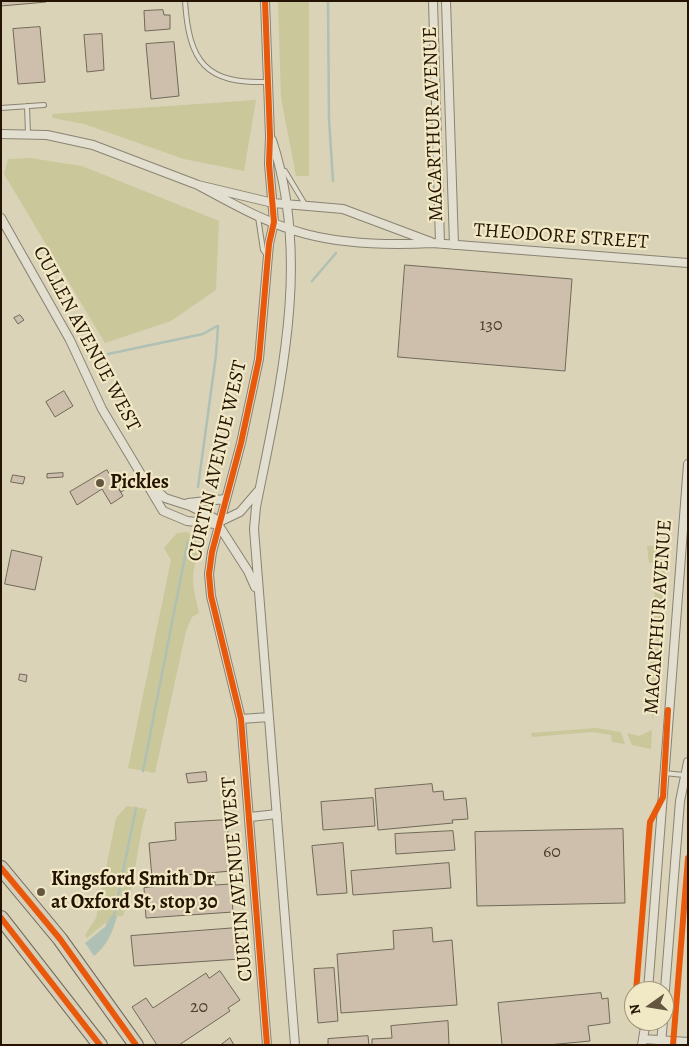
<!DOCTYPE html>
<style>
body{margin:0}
#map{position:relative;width:689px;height:1046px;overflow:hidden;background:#dad3b7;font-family:Alegreya,serif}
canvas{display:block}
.frame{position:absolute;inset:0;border:2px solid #241301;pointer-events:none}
.north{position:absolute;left:624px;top:981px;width:50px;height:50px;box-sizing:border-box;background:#f1e8c6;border:1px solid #9f9377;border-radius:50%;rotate:257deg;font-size:14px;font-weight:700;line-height:20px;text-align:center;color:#241301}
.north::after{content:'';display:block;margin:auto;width:18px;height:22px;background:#645641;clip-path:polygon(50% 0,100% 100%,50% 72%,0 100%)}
</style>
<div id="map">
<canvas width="689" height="1046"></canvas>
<div class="frame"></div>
<div class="north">N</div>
</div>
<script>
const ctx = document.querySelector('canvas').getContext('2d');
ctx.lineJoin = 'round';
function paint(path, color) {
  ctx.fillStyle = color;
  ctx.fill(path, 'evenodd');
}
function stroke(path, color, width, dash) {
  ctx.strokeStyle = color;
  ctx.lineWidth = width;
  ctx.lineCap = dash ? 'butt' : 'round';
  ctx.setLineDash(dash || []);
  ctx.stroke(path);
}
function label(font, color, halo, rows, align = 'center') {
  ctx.font = font + ' Alegreya,serif';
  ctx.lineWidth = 4.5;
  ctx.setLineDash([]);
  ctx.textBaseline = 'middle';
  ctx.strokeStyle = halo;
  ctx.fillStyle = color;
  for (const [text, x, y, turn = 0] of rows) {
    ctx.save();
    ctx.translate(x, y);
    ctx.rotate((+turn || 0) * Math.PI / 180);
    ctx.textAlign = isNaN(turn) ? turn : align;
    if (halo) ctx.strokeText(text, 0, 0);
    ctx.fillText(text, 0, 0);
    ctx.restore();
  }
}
paint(new Path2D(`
 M278,1h31v175h-13l-15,-78z
 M256,100l-12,71 -60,-12 -100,-35 -31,-6 -1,-4z
 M30,158l52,8 137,55 -3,69 -45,31 -66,22 -101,-169 4,-15z
 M187,532c22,17 6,25 6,46 0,12 4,24 6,35l-7,4 -6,14 -31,142 -27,-5 43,-208 -7,-12 13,-15z
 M667,545l-5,62h-8l2,-44h-7l-2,-17z
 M661,615l-8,104h-1l1,-22 -3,-35 3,-1 1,-45z
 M596,728l25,4 4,12 -13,-2 -1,-7 -19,-3 -60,5 -1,-4z
 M652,730l-1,19 -19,-4 -5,-12 12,3z
 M127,806l20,3c-11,35 -10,73 -24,107l-12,1 -4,7 -2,-1 -18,15 -2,-3 11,-17 20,-100z`), '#cac79a');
paint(new Path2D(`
 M111,916h6c-4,16 -11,31 -23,40l-9,-13 20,-16z`), '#afc0b4');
stroke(new Path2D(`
 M328,1l1,118 4,62
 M312,281l24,-28
 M108,354l95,-20 14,-8
 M198,487l18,-132 2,-29
 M143,771l45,-230
 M114,916l22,-108`), '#afc0b4', 2.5);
const building = new Path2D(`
 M1,1h45v1l-45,4z
 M163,10l1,5h6v14l-25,2 -1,-20z
 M40,27l5,55 -27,2 -5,-55z
 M102,34l2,36 -17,2 -3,-37z
 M174,42l5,54 -28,3 -5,-55z
 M405,265l167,14 -7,92 -167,-14z
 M20,315l4,5 -6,4 -4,-6z
 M64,391l9,15 -18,11 -9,-15z
 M107,470l16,26 -12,8 -9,-15 -25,16 -7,-13z
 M63,473v4l-16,1v-4z
 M117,474l9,15 -5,3 -9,-15z
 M13,475l12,2 -2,7 -12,-2z
 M12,550l30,7 -7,33 -30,-6z
 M20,674l7,1 -1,7 -7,-2z
 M206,772l1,9 -19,2 -2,-9z
 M432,784l1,8 10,-1 1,9 22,-2 2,21 -16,1 1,3 -75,7 -3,-41z
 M373,798l2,28 -52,4 -2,-28z
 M227,820l4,51 -79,7 -3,-35 27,-3 -1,-17z
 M623,829l2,74 -148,3 -2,-74z
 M453,831l2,19 -59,4 -1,-20z
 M343,843l4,50 -30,2 -5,-49z
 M449,863l2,25 -98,7 -2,-24z
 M215,882v3l16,-1 2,28 -87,6 -2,-30z
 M237,928l3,31 -106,7 -3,-30z
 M432,928l1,14 19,-2 5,65 -116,8 -4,-59 57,-5 -1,-18z
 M334,968l4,53 -20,2 -4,-54z
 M220,971l20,29 -12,8 2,3 -51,34h-22l-25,-38 14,-9 7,10 53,-35 3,5z
 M601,993l1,6 6,-1 2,25 -22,3 2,15 -42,4h-46l-4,-42z
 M448,1021l1,24h-77v-6l20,-1 -1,-12z
 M368,1036l1,9h-41v-6z
 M230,1038l4,7h-13z`);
paint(building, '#cdbfac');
stroke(building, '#706959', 1);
const lane = new Path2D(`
 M185,1c4,61 20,83 83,81
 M27,106l1,28
 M1,108l43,-3
 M281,170l4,1 21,35
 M258,217l5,33 4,5
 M664,773l20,2`);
const street = new Path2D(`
 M265,1l5,135 -1,28 5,58 -5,22 -10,115 -18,84 -29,109 -3,22 2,22 30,123 26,326
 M433,1l7,242
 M446,1l8,244
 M1,134l46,1 46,10 105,40 75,18 70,6 88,33
 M272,140c40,121 8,246 -16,367l-2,22 41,516
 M198,185c35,19 70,39 108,49 38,10 88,11 126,9l256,20
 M1,218l69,122 32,69 61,102 24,10 28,3 25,-12 18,-21
 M152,486l13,12 25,8 24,12 34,53 7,16
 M188,503l37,-4
 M241,719l28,-2
 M250,817l27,-3
 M648,991l40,-527
 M664,1002l16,-201 8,-39
 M643,1039l45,3
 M661,1043l2,-22
 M642,1045l4,-24`);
const highway = new Path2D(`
 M1,868l59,71 76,106
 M1,918l99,127`);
stroke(lane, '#898372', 6);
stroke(street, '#898372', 10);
stroke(highway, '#706959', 16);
stroke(lane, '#e2ded0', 4);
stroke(street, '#e2ded0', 8);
stroke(highway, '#d6cfbb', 14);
stroke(new Path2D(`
 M265,1l5,135 -1,28 5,58 -5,22 -10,115 -18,84 -29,109 -3,22 2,22 30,123 26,326
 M1,868l59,71 76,106
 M1,918l99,127
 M636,991l14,-169 13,-25 5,-87
 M673,1045l15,-187`), '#e8590c', 6);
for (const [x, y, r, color] of [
 [100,483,5,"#645641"],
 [41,892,5,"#645641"]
]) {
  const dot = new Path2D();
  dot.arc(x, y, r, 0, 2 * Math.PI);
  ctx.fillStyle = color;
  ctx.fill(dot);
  stroke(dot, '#f1e8c6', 2);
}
label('18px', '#4e3e2c', null, [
 ["130",491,326],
 ["60",552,853],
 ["20",199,1008]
]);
label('20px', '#241301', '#f1e8c6', [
 ["MACARTHUR AVENUE",434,124,-92],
 ["THEODORE STREET",561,237,4],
 ["CULLEN AVENUE WEST",86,339,62],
 ["CURTIN AVENUE WEST",218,461,-77],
 ["MACARTHUR AVENUE",659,617,-86],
 ["CURTIN AVENUE WEST",238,879,-95]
]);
label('bold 20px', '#241301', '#f1e8c6', [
 ["Pickles",110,483],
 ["Kingsford Smith Dr",51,880],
 ["at Oxford St, stop 30",51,903]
], 'left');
</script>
